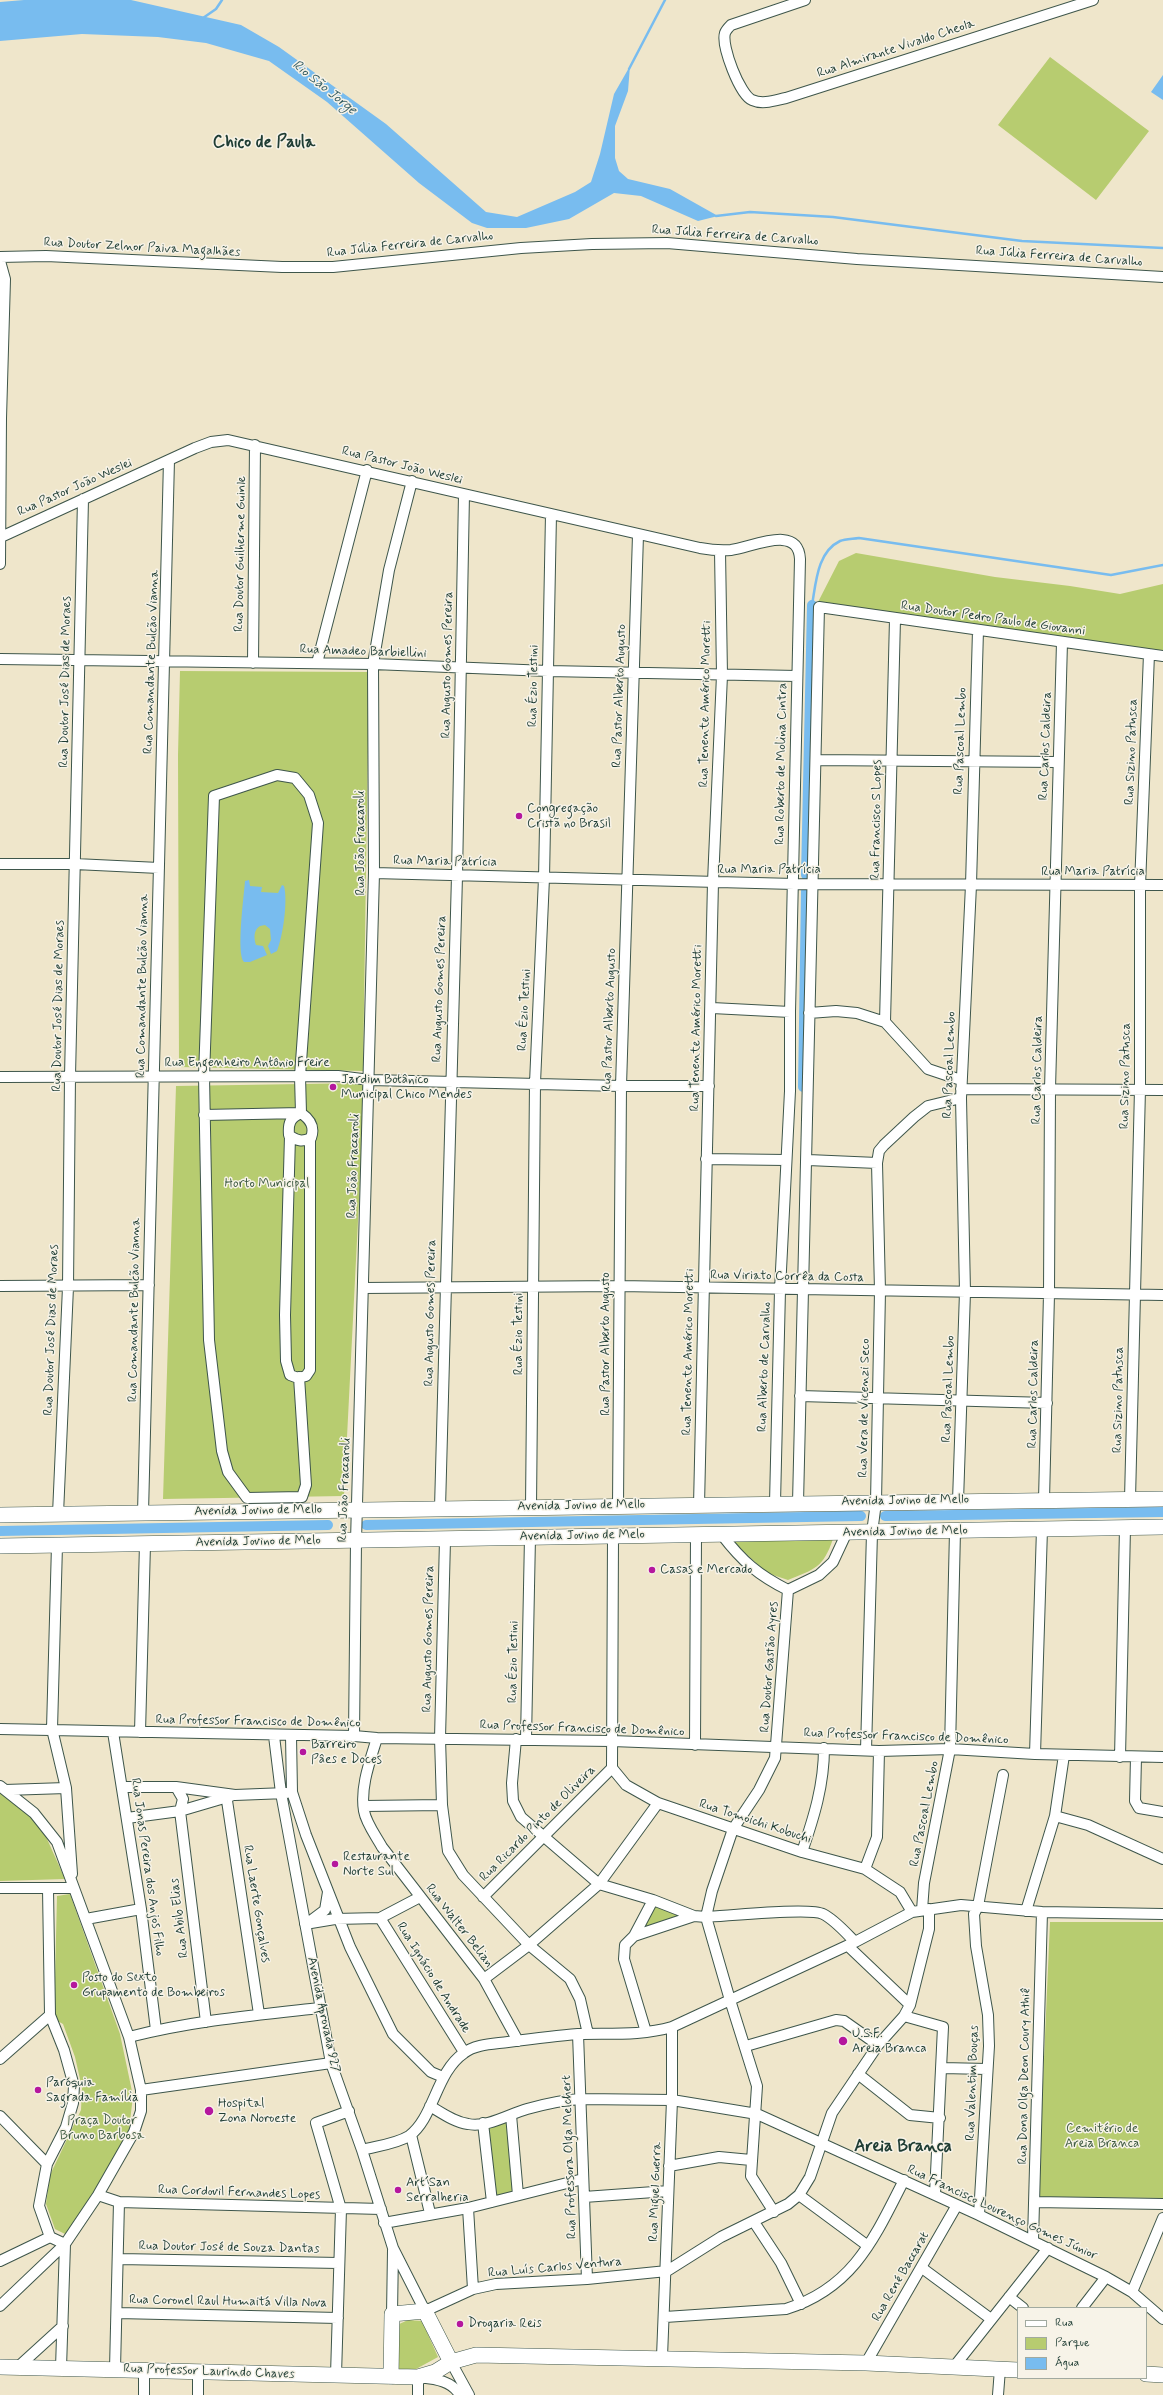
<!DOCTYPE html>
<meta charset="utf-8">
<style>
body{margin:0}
#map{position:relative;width:1163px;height:2395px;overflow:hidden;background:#efe6cb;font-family:Mynerve,sans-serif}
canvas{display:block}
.legend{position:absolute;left:1017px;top:2307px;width:130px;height:72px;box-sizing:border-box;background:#f7f3e8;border:1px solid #a1aaa0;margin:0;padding:5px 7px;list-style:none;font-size:12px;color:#1f3d34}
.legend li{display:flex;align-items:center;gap:8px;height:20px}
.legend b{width:20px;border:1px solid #a1aaa0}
</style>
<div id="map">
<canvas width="1163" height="2395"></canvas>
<ul class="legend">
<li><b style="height:5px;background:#fff"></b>Rua</li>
<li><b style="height:11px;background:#b7cc70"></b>Parque</li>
<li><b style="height:11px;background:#78bcef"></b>Água</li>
</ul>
</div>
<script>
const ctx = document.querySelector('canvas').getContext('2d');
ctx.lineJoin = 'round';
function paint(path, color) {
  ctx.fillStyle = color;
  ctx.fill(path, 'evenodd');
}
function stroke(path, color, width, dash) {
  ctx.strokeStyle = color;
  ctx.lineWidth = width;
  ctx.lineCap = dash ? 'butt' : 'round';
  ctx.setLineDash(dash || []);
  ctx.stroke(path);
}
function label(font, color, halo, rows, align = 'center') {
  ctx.font = font + ' Mynerve,sans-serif';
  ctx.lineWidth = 3;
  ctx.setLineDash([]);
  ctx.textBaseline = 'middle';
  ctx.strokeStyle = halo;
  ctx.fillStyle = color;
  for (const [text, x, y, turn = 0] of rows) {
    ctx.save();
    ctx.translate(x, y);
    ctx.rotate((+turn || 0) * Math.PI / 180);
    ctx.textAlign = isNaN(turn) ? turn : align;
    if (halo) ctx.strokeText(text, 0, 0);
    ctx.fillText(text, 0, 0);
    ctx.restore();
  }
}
paint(new Path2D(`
 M1050,57l99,74 -53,69 -98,-75z
 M856,553l139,24 75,9 50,8 43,-10v72l-347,-50 23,-45z
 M180,671l189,1 -6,399 -184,-4 -1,-312z
 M365,1083l-21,413 -181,3 13,-413z
 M730,1539h103c-10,29 -18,30 -45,41l-21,-7z
 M0,1791l28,23 15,16 22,49 -65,2z
 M70,1894l50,140 13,62 -5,42 -61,97 -12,-6 -9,-25 4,-29 31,-65 1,-22 -7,-31 -12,-33 -9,-5 3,-123z
 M655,1905l30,9 -42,15z
 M1050,1922h113v276l-125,-1z
 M511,2115l4,81 -22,4 -8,-76z
 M408,2320l14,1 16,36 -22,12h-23l2,-43z`), '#b7cc70');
paint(new Path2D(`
 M24,0h107l110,25 38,22 107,77 100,88 31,5 58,-25 16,-10 9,-28 14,-60 16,-28 -2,25 -13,35v32l4,13 9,8 42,10 48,27 -20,5 -57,-25 -27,-3 -45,26 -43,9h-39l-15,-5 -53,-40 -92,-81 -58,-41 -63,-18 -48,-6 -76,-3 -82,7v-39z
 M1163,75v25l-12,-8z
 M249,880l1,6 12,1 -1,5 17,1 4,-8 2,1c4,15 -1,50 -7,65l-6,3 -3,-8 3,-6 -1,-11 -5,-4 -5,1c-7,4 -6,13 -4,19l7,1 4,9 -17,7h-6c-8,-8 0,-67 1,-81z`), '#78bcef');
stroke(new Path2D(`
 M203,18l13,-9 6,-9
 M629,69l36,-69
 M716,216l34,-4 83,5 189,24 141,7
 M812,605c4,-22 5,-53 28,-64 5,-2 13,-2 19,-3l252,37 52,-10`), '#78bcef', 2.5);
stroke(new Path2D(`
 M806,875l6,-270
 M803,1087l3,-196
 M885,1516l278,-4
 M366,1525l495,-9
 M0,1531l328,-6`), '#78bcef', 10);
const street = new Path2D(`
 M805,0l-74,25c-2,2 -5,5 -6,8 -4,13 15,62 27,67 11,5 24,0 34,-2l307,-98
 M0,257l46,-1 236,11h51l188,-19 71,-4 75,-1 190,16 306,18
 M0,261l5,18 -4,139 -1,146
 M1,537l194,-89 16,-6 17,-2 472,108c11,2 20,3 31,2 22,-3 67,-26 69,9l-10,453v79l-10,199 -5,213
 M0,659l373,5 175,7 249,5
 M253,663l2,-218
 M317,663l50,-193
 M816,760l241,2
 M0,864h75l84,4
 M374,873l420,11 369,1
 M712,1008l78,4
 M809,1013l27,-2 21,2 28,9 43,47 33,11
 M885,1022l10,-403
 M0,1077l338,-1 32,4 251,6h88
 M961,1089l202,1
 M204,1115l97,-2c10,7 14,14 10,25 -9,4 -14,3 -22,-3 -1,-12 1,-17 12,-22
 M290,1136l-5,179 1,46 4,14 8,3 8,-2 4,-6v-232
 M706,1159l80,1
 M808,1160l69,3
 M0,1286l149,-1
 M363,1288l256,-2 544,9
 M299,1377l7,108 -4,12 -55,1 -19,-26 -6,-21 -13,-111 -5,-264 10,-280 63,-21 18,3 14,17 9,28 -18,253 1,37
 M800,1396l247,7
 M1130,1499l10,-410v-203l9,-232
 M1044,1500l5,-206 1,-205 12,-447
 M958,1501l7,-209 -4,-194 10,-213 7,-255
 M798,1503l21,-896 344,49
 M699,1505l14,-623 9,-207 -2,-124
 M618,1506l3,-420 17,-551
 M531,1507l4,-424 9,-205 7,-364
 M440,1508l17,-632 7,-382
 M143,1513l26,-1053
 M58,1514l10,-227 2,-211 13,-577
 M722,1535c20,26 36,40 66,55l31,-15 14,-13 14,-30
 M613,1536l-1,232 14,17 32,18 144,49 63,17 35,23 12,20
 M445,1540l-5,198 2,67 6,46 15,24 66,70 41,34 10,20 8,35
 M57,1545l-5,184 14,59 6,86
 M0,1729l354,7 23,2 235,3 267,10 71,-2 85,5 128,3
 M113,1732l28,177 15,121
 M140,1732l5,-188
 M274,1736l7,57 50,270 31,87 31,98 32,63 48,-22 23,-5 91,-5 80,-8 54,-34 67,-33 11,-9 11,-18 22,-64 46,-68 26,-29 6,-11 19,-76v-20
 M291,1736l1,56 14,43 44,112 43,87 38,38 12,5
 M354,1736l2,-195 18,-668 -1,-209 16,-94 23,-89
 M377,1738c-7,23 -17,49 -13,73 2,12 12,25 18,36l102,132 34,62
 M516,1739l-4,44 1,18 8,16 78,67 54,16 41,16
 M526,1739l4,-202
 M695,1745l1,-211
 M866,1750l6,-217 4,-31 4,-211 -3,-128 2,-12 5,-6 30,-28 14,-11 33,-8
 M1035,1754l7,-225
 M1120,1757l5,-229
 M1136,1757l-1,44 4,7 24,4
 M0,1786l34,27 23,29 72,195 12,53v21l-7,21 -36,63 -33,49 -4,124
 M122,1787h54l59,8 51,-2
 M176,1787l7,12 -3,12 26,211
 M5,1790l61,-2
 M226,1794l33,220
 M364,1806l78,-1
 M1055,1816l33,9 75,34
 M127,1818l53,-7 51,-15
 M802,1852c12,-35 22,-67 22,-104
 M865,1869l12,-32 2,-86
 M0,1888h73
 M48,1889l2,126 14,35 10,36 -1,17 -7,24 -19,37 -8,42 11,31 15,7
 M483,1897l129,-129
 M922,1910l2,-27 26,-134 5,-218
 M1026,1911l29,-95 9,-61
 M380,1918l84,134
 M86,1919l55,-10
 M309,1922l16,-12 3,-18
 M305,1924l30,-5 45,-1 40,-21
 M634,1936l60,-20 12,1c21,-1 104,-10 117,-3 12,6 23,19 32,28
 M848,1946l62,59
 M484,1979l45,-34 70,-61 59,-81
 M904,2016l39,11 -8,167
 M646,2032l-22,-73 1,-14 9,-9 19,-36
 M578,2034l9,245
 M129,2037c62,-16 127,-22 190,-29
 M746,2046l90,-26 8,1 34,24
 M0,2059l50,-44
 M942,2068l45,1
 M858,2074l52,41 30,3
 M141,2090l190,-27
 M430,2106c12,7 24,16 38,18 19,4 41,-10 59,-15 18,-5 36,-9 54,-10l91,1 85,14 222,101 127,62 26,15 31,27
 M511,2115l7,80
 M0,2116l47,48
 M483,2123l9,79
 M411,2135l19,78
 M362,2150c15,-4 34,-6 47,-14 25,-18 27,-64 55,-83 11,-9 30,-9 44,-11 23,-3 46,-6 70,-8 31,-1 63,2 94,-7l183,-85 57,-30 49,-7 81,7 121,2
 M669,2166l50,-9 32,3
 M98,2195l21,7 262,7
 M799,2195l69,51
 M584,2197l84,-6
 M1034,2202l129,2
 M468,2208l5,81
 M774,2212l-23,-36 6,-90 -27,-86 -24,-83 6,-26 21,-62 26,-39 16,-32 13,-168
 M979,2215l10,-169 -1,-31 -12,-69 -2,-32 4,-8 25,-131
 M754,2222l27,41 20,41
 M384,2223l84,-15 115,-29
 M1033,2240l9,-328
 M119,2259l220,4
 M0,2261l50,-24
 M922,2268l69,51
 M1132,2292l31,-74
 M1009,2297l14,11
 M0,2306l65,-62
 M1082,2308l24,-31
 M118,2313l220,5
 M392,2314l1,-64
 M665,2317l121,-8c67,-21 88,-70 118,-129
 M662,2357l10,-257v-73
 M451,2362l18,33
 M866,2363l91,-158
 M18,2367l45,-41
 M953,2368l95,-120
 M115,2369l4,-167
 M336,2375l5,-166 -25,-86 33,-12
 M144,2395v-25
 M198,2395v-24
 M418,2395v-18c16,2 33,3 42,18
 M998,2395l2,-26`);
const secondary = new Path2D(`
 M0,1515l1163,-16
 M0,1546l1163,-19
 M0,2367l418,10 17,-5 16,-10 25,-7 390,8 152,7
 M1146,2374l17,1
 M391,2377l1,-63 33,-3 26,51`);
stroke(street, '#3e564b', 12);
stroke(secondary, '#3e564b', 16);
stroke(street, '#fff', 10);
stroke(secondary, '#fff', 15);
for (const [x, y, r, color] of [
 [519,816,4,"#b5179e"],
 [333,1087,4,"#b5179e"],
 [652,1570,4,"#b5179e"],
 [303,1752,4,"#b5179e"],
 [335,1864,4,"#b5179e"],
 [74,1985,4,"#b5179e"],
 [843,2041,5,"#b5179e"],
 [38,2090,4,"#b5179e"],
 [209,2111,5,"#b5179e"],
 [398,2190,4,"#b5179e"],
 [460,2324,4,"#b5179e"]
]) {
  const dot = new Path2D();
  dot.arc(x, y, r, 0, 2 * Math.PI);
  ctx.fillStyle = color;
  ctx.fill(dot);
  stroke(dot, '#f7f3e8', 1.5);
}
label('13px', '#1f3d34', '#f7f3e8', [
 ["Rua Almirante Vivaldo Cheola",896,49,-18],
 ["Rua Júlia Ferreira de Carvalho",735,236,4],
 ["Rua Júlia Ferreira de Carvalho",410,245,-6],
 ["Rua Doutor Zelnor Paiva Magalhães",142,248,3],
 ["Rua Júlia Ferreira de Carvalho",1059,257,4],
 ["Rua Pastor João Weslei",402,466,14],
 ["Rua Pastor João Weslei",75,488,-24],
 ["Rua Doutor Guilherme Guinle",241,554,-89],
 ["Rua Doutor Pedro Paulo de Giovanni",993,619,8],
 ["Rua Amadeo Barbiellini",363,652,2],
 ["Rua Comandante Bulcão Vianna",152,662,-88],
 ["Rua Augusto Gomes Pereira",448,665,-89],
 ["Rua Doutor José Dias de Moraes",66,682,-89],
 ["Rua Ézio Testini",534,686,-89],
 ["Rua Pastor Alberto Augusto",620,696,-88],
 ["Rua Tenente Américo Moretti",706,704,-89],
 ["Rua Pascoal Lembo",961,741,-88],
 ["Rua Carlos Caldeira",1046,746,-88],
 ["Rua Sizino Patusca",1132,752,-88],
 ["Rua Roberto de Molina Cintra",782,764,-89],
 ["Rua Francisco S Lopes",877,820,-89],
 ["Rua João Fraccaroli",361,843,-90],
 ["Rua Maria Patrícia",445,862,1],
 ["Rua Maria Patrícia",769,870],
 ["Rua Maria Patrícia",1093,872],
 ["Rua Comandante Bulcão Vianna",143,986,-89],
 ["Rua Augusto Gomes Pereira",440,989,-88],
 ["Rua Doutor José Dias de Moraes",59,1006,-89],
 ["Rua Ézio Testini",525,1010,-87],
 ["Rua Pastor Alberto Augusto",610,1020,-88],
 ["Rua Tenente Américo Moretti",697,1028,-89],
 ["Rua Engenheiro Antônio Freire",247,1063],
 ["Rua Pascoal Lembo",950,1065,-88],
 ["Rua Carlos Caldeira",1038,1070,-89],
 ["Rua Sizino Patusca",1126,1076,-89],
 ["Rua João Fraccaroli",354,1166,-88],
 ["Rua Viriato Corrêa da Costa",787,1277,1],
 ["Rua Comandante Bulcão Vianna",135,1310,-89],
 ["Rua Augusto Gomes Pereira",431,1313,-89],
 ["Rua Doutor José Dias de Moraes",52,1330,-88],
 ["Rua Ézio Testini",519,1334,-90],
 ["Rua Pastor Alberto Augusto",606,1344,-90],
 ["Rua Tenente Américo Moretti",689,1352,-89],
 ["Rua Alberto de Carvalho",765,1367,-88],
 ["Rua Pascoal Lembo",949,1389,-88],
 ["Rua Carlos Caldeira",1034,1394,-89],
 ["Rua Sizino Patusca",1119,1400,-89],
 ["Rua Vera de Vicenzi Seco",865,1408,-89],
 ["Rua João Fraccaroli",345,1490,-88],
 ["Avenida Jovino de Mello",905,1501,-1],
 ["Avenida Jovino de Mello",581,1506,-1],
 ["Avenida Jovino de Mello",258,1511,-1],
 ["Avenida Jovino de Melo",905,1532,-1],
 ["Avenida Jovino de Melo",582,1536,-1],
 ["Avenida Jovino de Melo",258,1542,-1],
 ["Rua Augusto Gomes Pereira",429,1639,-89],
 ["Rua Ézio Testini",514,1662,-89],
 ["Rua Doutor Gastão Ayres",770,1667,-86],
 ["Rua Professor Francisco de Domênico",258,1722,1],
 ["Rua Professor Francisco de Domênico",582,1729,2],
 ["Rua Professor Francisco de Domênico",906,1737,2],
 ["Rua Pascoal Lembo",925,1814,-79],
 ["Rua Tomoichi Kobuchi",755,1822,18],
 ["Rua Ricardo Pinto de Oliveira",538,1824,-45],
 ["Rua Jonas Pereira dos Anjos Filho",147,1867,82],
 ["Rua Laerte Gonçalves",256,1904,81],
 ["Rua Abib Elias",180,1918,-97],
 ["Rua Walter Belian",459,1926,52],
 ["Rua Ignácio de Andrade",433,1978,58],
 ["Avenida Aprovada 927",323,2015,78],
 ["Rua Dona Olga Deon Coury Athiê",1025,2076,-89],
 ["Rua Valentim Bouças",973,2083,-88],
 ["Rua Professora Olga Melchert",570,2157,-92],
 ["Rua Miguel Guerra",656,2192,-88],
 ["Rua Cordovil Fernandes Lopes",239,2193,2],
 ["Rua Francisco Lourenço Gomes Júnior",1002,2213,25],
 ["Rua Doutor José de Souza Dantas",229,2248,1],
 ["Rua Luís Carlos Ventura",555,2268,-5],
 ["Rua René Baccarat",901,2277,-60],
 ["Rua Coronel Raul Humaitá Villa Nova",228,2302,1],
 ["Rua Professor Laurindo Chaves",209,2372,2]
]);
label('13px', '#1f3d34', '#f7f3e8', [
 ["Congregação",527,809],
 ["Cristã no Brasil",527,824],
 ["Jardim Botânico",341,1080],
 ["Municipal Chico Mendes",341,1095],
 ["Casas e Mercado",660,1570],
 ["Barreiro",311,1745],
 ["Pâes e Doces",311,1760],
 ["Restaurante",343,1857],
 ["Norte Sul",343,1872],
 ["Posto do Sexto",82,1978],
 ["Grupamento de Bombeiros",82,1993],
 ["U.S.F.",852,2034],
 ["Areia Branca",852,2049],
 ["Paróquia",46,2083],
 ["Sagrada Família",46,2098],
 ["Hospital",218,2104],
 ["Zona Noroeste",218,2119],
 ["Art´San",406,2183],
 ["Serralheria",406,2198],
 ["Drogaria Reis",468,2324]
], 'left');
label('13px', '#3d5a40', '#f7f3e8', [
 ["Horto Municipal",267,1184],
 ["Praça Doutor",102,2121],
 ["Bruno Barbosa",102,2136],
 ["Cemitério de",1102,2129],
 ["Areia Branca",1102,2144]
]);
label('italic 14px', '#355d63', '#f7f3e8', [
 ["Rio São Jorge",324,88,39]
]);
label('bold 17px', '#1f3d34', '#f7f3e8', [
 ["Chico de Paula",264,143],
 ["Areia Branca",903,2147]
]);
</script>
